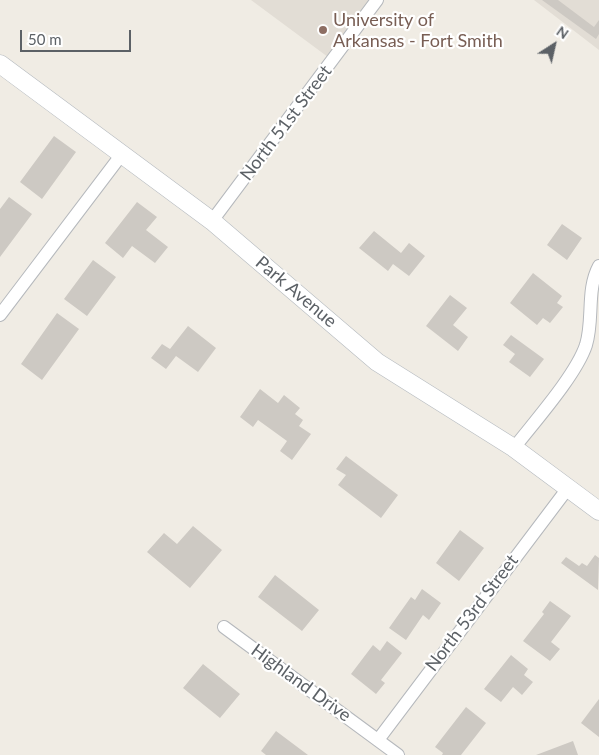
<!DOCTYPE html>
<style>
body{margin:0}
#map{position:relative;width:599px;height:755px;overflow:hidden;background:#f0ece4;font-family:Lato,sans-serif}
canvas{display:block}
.north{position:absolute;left:529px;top:20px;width:50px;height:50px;-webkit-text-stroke:4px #fff;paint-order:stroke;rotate:35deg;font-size:14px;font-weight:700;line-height:20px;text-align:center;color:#5c6166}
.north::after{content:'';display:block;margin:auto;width:18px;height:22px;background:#5c6166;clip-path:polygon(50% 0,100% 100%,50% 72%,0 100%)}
.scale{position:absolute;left:20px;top:30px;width:111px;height:22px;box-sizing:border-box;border:2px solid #5c6166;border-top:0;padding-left:6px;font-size:15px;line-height:18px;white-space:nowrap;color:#5c6166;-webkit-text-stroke:4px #fff;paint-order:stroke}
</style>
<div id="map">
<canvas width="599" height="755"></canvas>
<div class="north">N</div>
<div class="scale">50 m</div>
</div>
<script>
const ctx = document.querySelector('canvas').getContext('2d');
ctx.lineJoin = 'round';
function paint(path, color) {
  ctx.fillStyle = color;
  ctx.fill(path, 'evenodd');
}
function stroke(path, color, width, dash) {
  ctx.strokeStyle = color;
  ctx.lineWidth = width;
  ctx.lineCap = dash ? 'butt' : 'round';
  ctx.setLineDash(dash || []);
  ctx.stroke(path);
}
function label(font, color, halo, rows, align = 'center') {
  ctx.font = font + ' Lato,sans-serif';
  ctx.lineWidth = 4.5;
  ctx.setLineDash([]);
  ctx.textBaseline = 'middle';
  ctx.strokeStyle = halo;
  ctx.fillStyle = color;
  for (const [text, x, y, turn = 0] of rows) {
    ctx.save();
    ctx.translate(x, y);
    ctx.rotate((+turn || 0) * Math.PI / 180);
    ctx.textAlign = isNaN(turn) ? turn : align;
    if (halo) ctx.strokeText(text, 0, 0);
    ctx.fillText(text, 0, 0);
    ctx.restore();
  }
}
paint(new Path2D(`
 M251,0h126l-45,60z
 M534,0h65v50z`), '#e2ddd5');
paint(new Path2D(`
 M542,0h16l36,27 5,-7v14l-3,5z
 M54,136l22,16 -34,47 -22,-17z
 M9,197l23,17 -32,43v-48z
 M137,202l20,15 -11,13 22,17 -13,16 -23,-17 -9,12 -18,-15z
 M562,224l20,14 -15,22 -20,-15z
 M374,231l27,22 8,-10 16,13 -16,20 -16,-12 -5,7 -29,-23z
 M93,260l23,17 -29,39 -23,-17z
 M533,273l29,23 -5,7 6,4 -13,16 -7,-5 -6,7 -27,-22z
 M450,295l17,13 -14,17 15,12 -10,14 -32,-25z
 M57,313l22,16 -37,51 -21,-16z
 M188,326l28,22 -18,24 -22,-16 -10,13 -15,-11 11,-14 8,5z
 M511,335l33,24 -14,18 -21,-15 6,-8 -12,-9z
 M260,389l18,14 6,-8 16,13 -5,6 8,6 -4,6 12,8 -19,26 -12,-9 7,-10 -29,-21 -5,7 -13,-10z
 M346,456l52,39 -17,23 -43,-33 8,-10 -10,-6z
 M193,526l29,24 -32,38 -43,-36 17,-19 13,11z
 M460,530l24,18 -25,33 -23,-18z
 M595,555l4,3 -1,32 -37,-27 5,-6 13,9 3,-3 5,3z
 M275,575l44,35 -17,21 -44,-34z
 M422,589l19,14 -12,17 -6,-5 -17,25 -17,-12 22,-31 4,3z
 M550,601l21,15 -20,26 9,7 -10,12 -27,-20 21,-27 -2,-2z
 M387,641l15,12 -21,27 4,3 -9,11 -25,-20 22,-29 7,6z
 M511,655l17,14 -4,6 9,7 -11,13 -9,-8 -12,15 -17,-13z
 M203,664l37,30 -20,24 -37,-30z
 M599,699v38l-18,-14z
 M466,707l20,16 -25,32h-19l1,-2 -8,-6z
 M276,731l32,24h-42l-5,-4z
 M573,741l5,14h-42z`), '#cdc9c3');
const street = new Path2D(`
 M212,221l165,-221
 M0,315l122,-161
 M514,448c21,-27 62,-73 72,-103 8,-26 0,-55 13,-79
 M224,627l174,128
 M378,740l190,-252`);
const secondary = new Path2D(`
 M0,64l212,157 165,141 137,86 85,63`);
stroke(street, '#b5b8bc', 14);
stroke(secondary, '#b5babf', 19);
stroke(street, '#fff', 12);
stroke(secondary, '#fff', 18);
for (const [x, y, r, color] of [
 [323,30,5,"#8d6e63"]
]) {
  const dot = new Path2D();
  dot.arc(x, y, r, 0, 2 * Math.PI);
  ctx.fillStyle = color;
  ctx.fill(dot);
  stroke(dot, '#fff', 2);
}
label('18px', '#785e54', '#fff', [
 ["University of",333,20],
 ["Arkansas - Fort Smith",333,41]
], 'left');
label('18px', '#5c6166', '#fff', [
 ["North 51st Street",286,123,-53],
 ["Park Avenue",296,292,40],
 ["North 53rd Street",472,613,-53],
 ["Highland Drive",301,683,36]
]);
</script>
